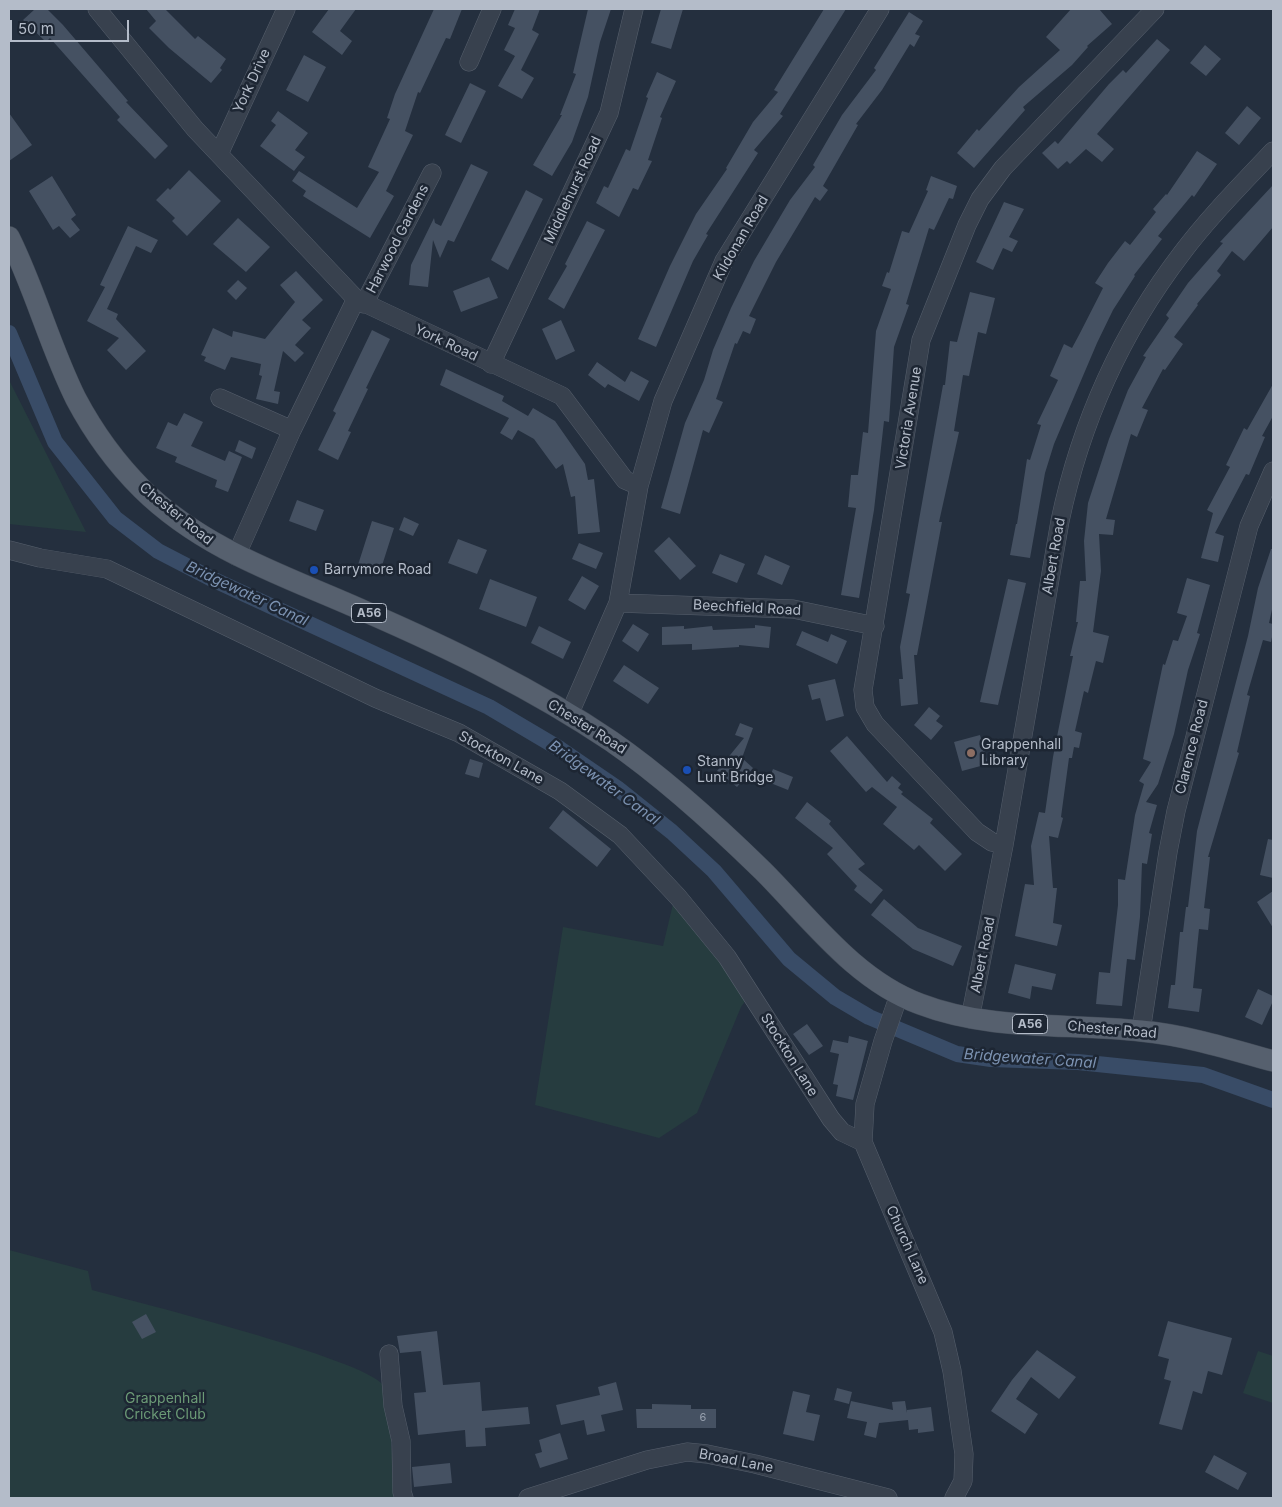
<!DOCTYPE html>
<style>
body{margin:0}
#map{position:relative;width:1282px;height:1507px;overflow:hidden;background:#242f3e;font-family:Inter,sans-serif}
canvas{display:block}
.frame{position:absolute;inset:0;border:10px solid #b4bcc9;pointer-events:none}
.scale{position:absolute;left:10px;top:20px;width:119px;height:22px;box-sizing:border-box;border:2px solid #b4bcc9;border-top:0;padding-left:6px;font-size:15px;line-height:18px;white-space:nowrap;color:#b4bcc9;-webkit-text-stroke:4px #1d2633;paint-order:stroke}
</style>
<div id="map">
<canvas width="1282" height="1507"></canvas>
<div class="frame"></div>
<div class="scale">50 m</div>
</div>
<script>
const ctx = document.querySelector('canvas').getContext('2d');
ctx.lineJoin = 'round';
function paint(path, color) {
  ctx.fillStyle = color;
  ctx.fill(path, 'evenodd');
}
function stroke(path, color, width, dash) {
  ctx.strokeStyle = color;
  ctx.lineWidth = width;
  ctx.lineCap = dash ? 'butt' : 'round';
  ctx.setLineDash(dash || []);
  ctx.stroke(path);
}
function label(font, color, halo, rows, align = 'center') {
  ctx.font = font + ' Inter,sans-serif';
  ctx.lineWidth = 5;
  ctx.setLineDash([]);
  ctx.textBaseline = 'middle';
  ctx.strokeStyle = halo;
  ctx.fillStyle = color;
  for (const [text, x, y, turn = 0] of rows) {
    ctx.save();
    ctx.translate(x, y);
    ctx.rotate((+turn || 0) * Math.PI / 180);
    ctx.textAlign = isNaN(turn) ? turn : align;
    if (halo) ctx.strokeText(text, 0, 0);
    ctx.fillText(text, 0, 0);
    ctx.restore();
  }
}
paint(new Path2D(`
 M9,380l77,152 -77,-8z
 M678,901l68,99 -5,7 -44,106 -38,25 -124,-33 28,-178 100,19 10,-42z
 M9,1250l79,21 4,19c44,12 273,69 291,95 8,12 10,94 11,113h-385z
 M1258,1351l15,5v47l-30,-10z`), '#263c3f');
stroke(new Path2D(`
 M9,333l46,109 60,76 43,33 52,27 279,129 71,42 57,39 55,44 42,39 75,88 46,38 34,20 88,37 34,5 87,3 125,13 70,25`), '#394c67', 16);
paint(new Path2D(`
 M35,9h12l16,16 65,76 -2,1 42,44 -13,13 -38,-39 3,-3 -70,-79 -4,4 -23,-22z
 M146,9h19l30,30 3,-3 28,23 -6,9 2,2 -11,13 -42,-35 -20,-20 7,-7z
 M329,9h27l-16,22 12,10 -10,14 -30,-23z
 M434,9h28l-12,30 -4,-1 -26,55 -2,-1 -13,39 8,4 -27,56 8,5 -24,42 -67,-42 3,-5 -14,-10 7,-10 58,37 22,-36 -11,-5 22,-48 -3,-1 8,-24z
 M515,9h25l-8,21 7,4 -18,36 13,8 -12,21 -24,-13 17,-30 -11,-6 11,-22 -7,-3z
 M588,9h23l-11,33 -12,55 -16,45 -20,34 -19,-11 29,-50h-2l16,-41 -3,-1z
 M661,9h22l-12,40 -20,-6z
 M824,9h22l-66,105 3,2 -29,34 4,3 -52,81 2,1 -15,26 -37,86 -18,-8 32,-73 26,-52 31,-45 -1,-1 27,-46 25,-30 -4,-2z
 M1071,9h28l13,15 -25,22 1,1 -16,18 -49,42 2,3 -51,58 -17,-15 20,-24 2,2 40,-44 41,-37 -14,-13z
 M909,12l14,9 -8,13 5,2 -6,11 -4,-3 -28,46 -26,34 2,1 -35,61 5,4 -8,11 -5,-4 -39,65 -27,54 7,3 -6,15 -7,-3 -6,13 -2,-1 -19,56 7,3 -14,31 -6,-3 -23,84 -19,-6 24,-85 19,-43 9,-30 18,-42 23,-47 36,-61 25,-33 -2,-2 29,-50 34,-45 -2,-2z
 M1157,39l13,11 -73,84 17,15 -12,13 -16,-13 -16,15 -3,-3 -9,8 -16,-16 13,-12 3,3 51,-60 14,-14 3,3z
 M1205,45l16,14 -15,17 -16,-13z
 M304,55l22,12 -18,35 -22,-12z
 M657,72l19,9 -16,36 2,1 -14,42 4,1 -14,29 -5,-2 -14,29 -23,-14 8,-17 4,2 18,-39 4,2 18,-53 -2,-1z
 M470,83l16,8 -25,52 -16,-8z
 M1247,106l14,12 -22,27 -14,-12z
 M278,111l30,22 -13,17 10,7 -11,14 -34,-25 16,-21 -5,-4z
 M9,113l23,32 -23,16z
 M1197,151l20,13 -23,33 -2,-2 -34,41 4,3 -28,36 1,1 -22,34 -16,33 -43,101 -9,29 -15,85 -20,-3 6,-31h1l10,-65 3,1 11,-35 -4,-1 21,-44 -8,-4 14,-32 8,4 7,-13 24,-47 -8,-5 13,-20 17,-22 5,4 26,-33 -3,-3 13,-15 1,1z
 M471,164l17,8 -34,70 -6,-2 -8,18 -7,-18 -5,47 -19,-2 2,-20 23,-47 1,5 6,3z
 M189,170l32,31 -34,35 -15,-15 3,-3 -19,-18 12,-12 2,2z
 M52,176l24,39 -5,4 9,11 -10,8 -11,-12 -6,4 -24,-39z
 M931,176l26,10 -4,13 -4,-1 -15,32 -5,-2 -23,76 3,1 -15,42 -5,75 -5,-1 -10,89 -15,88 -18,-3 15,-87 -8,-1 3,-32h7l5,-43 5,1 8,-102 15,-42 -9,-3 5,-14 2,1 13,-42 7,2 19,-42 -2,-1z
 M1273,185v42l-29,34 -12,-10 -15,20 4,4 -24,29 1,1 -24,32 9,7 -18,26 -2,-1 -21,39 6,2 -11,27 -6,-3 -25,85 9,1 -2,15 -14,-1 2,37 -8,61 16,4 -6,27 -7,-2 -8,32 -4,-2 -9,40 7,2 -3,15 -5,-1 -2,11h-3l-8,59 2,1 -5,20 -9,-2 4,52h4l-4,35 9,2 -5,21 -42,-10 10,-52 9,1 -3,-39 8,-34 6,1 8,-56 20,-101h-3l8,-34h-2l4,-41h6l-2,-40 4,-38 21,-64 19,-49 18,-33 -3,-1 26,-38 -3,-3 22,-32 35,-40 -3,-1z
 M526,190l17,9 -35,71 -17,-10z
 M1004,202l20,7 -15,28 9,4 -6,11 -9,-4 -10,22 -17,-8z
 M238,218l32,29 -24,25 -33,-28z
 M587,221l18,9 -41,79 -16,-10 19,-33 -2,-2z
 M128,226l30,14 -7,13 -15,-7 -29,63 11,5 -2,5 30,32 -20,19 -19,-20 12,-12 -32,-17 18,-34 -5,-2z
 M296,271l27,29 -21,20 9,8 -16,17 9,8 -9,9 -12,-11 -9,40 6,1 -2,12 -22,-5 6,-23 -3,-1 2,-11 -30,-7 -6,13 -21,-9 2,-4 -5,-2 12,-27 19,9 1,-6 32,8 30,-37 -15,-17z
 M489,277l9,21 -37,14 -8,-21z
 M238,280l9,8 -11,12 -9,-9z
 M970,292l25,6 -9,36 -8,-2 -9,44 -6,-1 -9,56 5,1 -20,90h3l-25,133h-3l4,49 -17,2 -2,-27h4l-3,-32 10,-53 -4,-1 37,-208h2l5,-44 7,1z
 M561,320l14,31 -19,9 -14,-31z
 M372,330l18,9 -24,49 2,1 -20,42 3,1 -13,28 -20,-10 18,-37 -3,-2z
 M597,362l28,20 6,-11 18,10 -10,20 -31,-17 -3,4 -17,-13z
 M446,369l58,27 -2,5 26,15 5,-8 22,13 30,43 3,16 6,-1 6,53 -22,2 -3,-38 -4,1 -8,-33 -7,5 -22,-30 -16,-9 -6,10 -12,-7 9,-15 -69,-33z
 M1273,384v32l-11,20 3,1 -16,38 -3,-1 -31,59 9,3 -6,26 -17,-4 12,-45 -6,-3 23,-43 -4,-2 18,-37 3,2z
 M184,413l19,9 -12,24 34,15 4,-10 13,6 -14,35 -13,-5 2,-7 -42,-18 2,-5 -21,-9 12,-26 9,4z
 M239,440l17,8 -4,11 -17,-8z
 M297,500l27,10 -8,21 -27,-10z
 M404,517l15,7 -6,12 -14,-6z
 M372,521l22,7 -15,47 -22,-7z
 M669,537l27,29 -16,14 -26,-29z
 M458,539l29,11 -10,24 -29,-11z
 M579,543l24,10 -7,16 -24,-10z
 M1271,549h2v56l-4,18 4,1v8l-2,10 -8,-2 -16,55 3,1 -13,56 2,1 -31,104h2l-6,51 6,1 -2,21 -9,-1 -6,59 9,1 -3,23 -31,-4 3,-23h4l5,-53h3l3,-25h2l9,-76 51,-195 10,-48z
 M720,554l25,10 -8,19 -25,-10z
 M765,555l25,11 -8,19 -25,-11z
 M582,576l17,10 -14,24 -17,-10z
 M1187,578l23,7 -13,48 3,1 -12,36 -14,64 -16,50 -12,18 11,3 -8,28 3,1 -5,30 -5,-1 -2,54 -5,43 -8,-1 -5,47 -26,-2 3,-32 11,1 8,-68v-26l7,1 10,-65 9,-31 -5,-3 12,-19 -8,-3 20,-95 2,1 8,-25 5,1 9,-25 -10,-3z
 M490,579l47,18 -11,30 -47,-18z
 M1008,579l18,4 -28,122 -18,-3z
 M633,624l16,10 -11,18 -16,-11z
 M755,625l16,2 -2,21 -30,-3v2l-47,3v-6l-30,1v-18l22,-1v3l28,-3 1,4 42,-2z
 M539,626l32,16 -8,17 -32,-16z
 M802,631l26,11 3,-8 16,7 -10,23 -41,-19z
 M624,665l35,23 -11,16 -35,-23z
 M835,679l9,37 -18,5 -6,-23 -8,2 -4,-15z
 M929,707l11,9 -4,5 7,5 -12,14 -17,-15z
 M740,723l13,5 -11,30 11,10 -16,19 -20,-16 27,-33 -9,-3z
 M980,735l8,29 -26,7 -8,-29z
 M847,736l40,46 5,-6 9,8 -3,4 5,4 -2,2 32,25 -3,4 32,31 -17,17 -26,-26 -5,5 -31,-26 14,-17 -25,-20 -6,5 -36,-41z
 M470,759l13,4 -4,15 -14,-4z
 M773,769l20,8 -5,13 -20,-8z
 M807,802l24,19 -2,3 36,40 -7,5 25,21 -12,14 -17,-14 3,-4 -30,-32 6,-6 -38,-30z
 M563,810l48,39 -14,18 -48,-39z
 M1268,839l5,1v38l-13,-3z
 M1273,891v37l-16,-26z
 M884,899l34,29 44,18 -9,20 -40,-17 -42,-34z
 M1015,964l41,10 -4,16 -20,-4 -2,13 -22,-6z
 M1258,989l15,7v5l-11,24 -17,-8z
 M807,1024l16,22 -14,9 -16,-21z
 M849,1036l19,5 -15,59 -17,-4 2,-11 -5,-1 6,-30 -9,-2 3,-12 15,3z
 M146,1314l10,18 -14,7 -10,-17z
 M1168,1321l64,17 -10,37 -14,-4 -6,23 -9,-3 -11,39 -23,-6 12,-43 -7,-2 5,-20 -11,-3z
 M437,1331l6,54 37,-3 2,29 46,-4 2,17 -45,4 1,18 -20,1 -1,-17 -47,5 -4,-42 12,-1 -5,-41 -21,2 -3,-17z
 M1037,1350l39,27 -17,22 -28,-22 -15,22 22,15 -13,20 -34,-23 21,-31z
 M616,1382l7,28 -22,5 4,16 -18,4 -3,-15 -23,5 -5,-20 44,-10 -2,-8z
 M837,1388l15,4 -3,12 -15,-4z
 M793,1391l17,4 -4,17 14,3 -6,26 -31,-7z
 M851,1401l42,9 -1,-8 13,-1 2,12v-3l24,-3 3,24 -16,2v-4l-9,1 -1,-10 -29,3 -3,15 -12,-3 3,-13 -20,-4z
 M652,1404l39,1v4h25v19h-79l-1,-19h16z
 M560,1433l8,26 -28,9 -5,-14 7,-2 -3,-12z
 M1214,1455l33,18 -9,17 -33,-18z
 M450,1463l2,20 -38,4 -2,-20z`), '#455162');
const minor = new Path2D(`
 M97,9l98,120 161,170 206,97 63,84 14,6 -21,117 -49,112
 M469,62l23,-53
 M219,154l67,-145
 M364,304l68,-131
 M491,364l118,-251 25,-104
 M220,398l72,32
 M639,486l24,-85 61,-140 156,-252
 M9,550l31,8 67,11 268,129 84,35 101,58 60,44 58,62 49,60 104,162 11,13 21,10
 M236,556l56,-126 64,-131
 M618,603l175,6 82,17
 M1004,845l-12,-3 -15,-10 -102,-108 -10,-17 -2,-17 58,-350 46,-115 13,-26 23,-31 152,-159
 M899,995l-16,46 -18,63 -2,38 80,190 9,39 12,83 -1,27 -9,17
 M970,1019l34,-174 56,-324c21,-100 60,-187 122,-268 27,-36 60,-69 91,-102
 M1141,1031l27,-179 8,-41 73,-285 24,-55
 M389,1354l4,52 8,35 1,51 2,6
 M528,1498l119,-38 40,-8 20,2 48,10 133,34`);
const major = new Path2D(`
 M9,237c26,52 41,110 67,162 17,32 40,64 66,90 63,62 144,87 222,122 85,37 170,78 247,130 55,38 105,84 152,130 47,47 92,109 157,133 70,27 147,19 221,27 44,4 89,18 132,30`);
stroke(minor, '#565f6c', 19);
stroke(major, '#414a57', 22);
stroke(minor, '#38414e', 18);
stroke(major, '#56606e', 21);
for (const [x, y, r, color] of [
 [314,570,5,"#1a4fb4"],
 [971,753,5,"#8d6e63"],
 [687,770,5,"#1a4fb4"]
]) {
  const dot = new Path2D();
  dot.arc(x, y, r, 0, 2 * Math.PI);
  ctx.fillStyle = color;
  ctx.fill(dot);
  stroke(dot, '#1d2633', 2);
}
label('11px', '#98a1af', null, [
 ["6",703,1418]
]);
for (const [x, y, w] of [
 [369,613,35],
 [1030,1024,35]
]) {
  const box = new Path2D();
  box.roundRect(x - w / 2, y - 9.5, w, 19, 4);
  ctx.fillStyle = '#1d2633';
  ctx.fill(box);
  stroke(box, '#b4bcc9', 1);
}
label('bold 12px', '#b4bcc9', null, [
 ["A56",369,613],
 ["A56",1030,1024]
]);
label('14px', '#b4bcc9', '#1d2633', [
 ["York Drive",252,81,-65],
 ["Middlehurst Road",573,190,-65],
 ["Kildonan Road",741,238,-60],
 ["Harwood Gardens",398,239,-63],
 ["York Road",446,343,25],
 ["Victoria Avenue",909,418,-81],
 ["Chester Road",176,514,39],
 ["Albert Road",1054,556,-80],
 ["Beechfield Road",747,608,3],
 ["Chester Road",587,727,32],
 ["Clarence Road",1192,747,-76],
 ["Stockton Lane",501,758,29],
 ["Albert Road",983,955,-79],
 ["Chester Road",1112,1030,5],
 ["Stockton Lane",789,1055,58],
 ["Church Lane",907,1245,66],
 ["Broad Lane",736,1461,11]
]);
label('14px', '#b4bcc9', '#1d2633', [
 ["Barrymore Road",324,570],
 ["Grappenhall",981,745],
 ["Library",981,761],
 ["Stanny",697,762],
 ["Lunt Bridge",697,778]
], 'left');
label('14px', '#6b9a76', '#1d2633', [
 ["Grappenhall",165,1399],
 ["Cricket Club",165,1415]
]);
label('italic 15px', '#7c92b1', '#1d2633', [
 ["Bridgewater Canal",247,594,25],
 ["Bridgewater Canal",604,783,36],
 ["Bridgewater Canal",1030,1059,4]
]);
</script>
